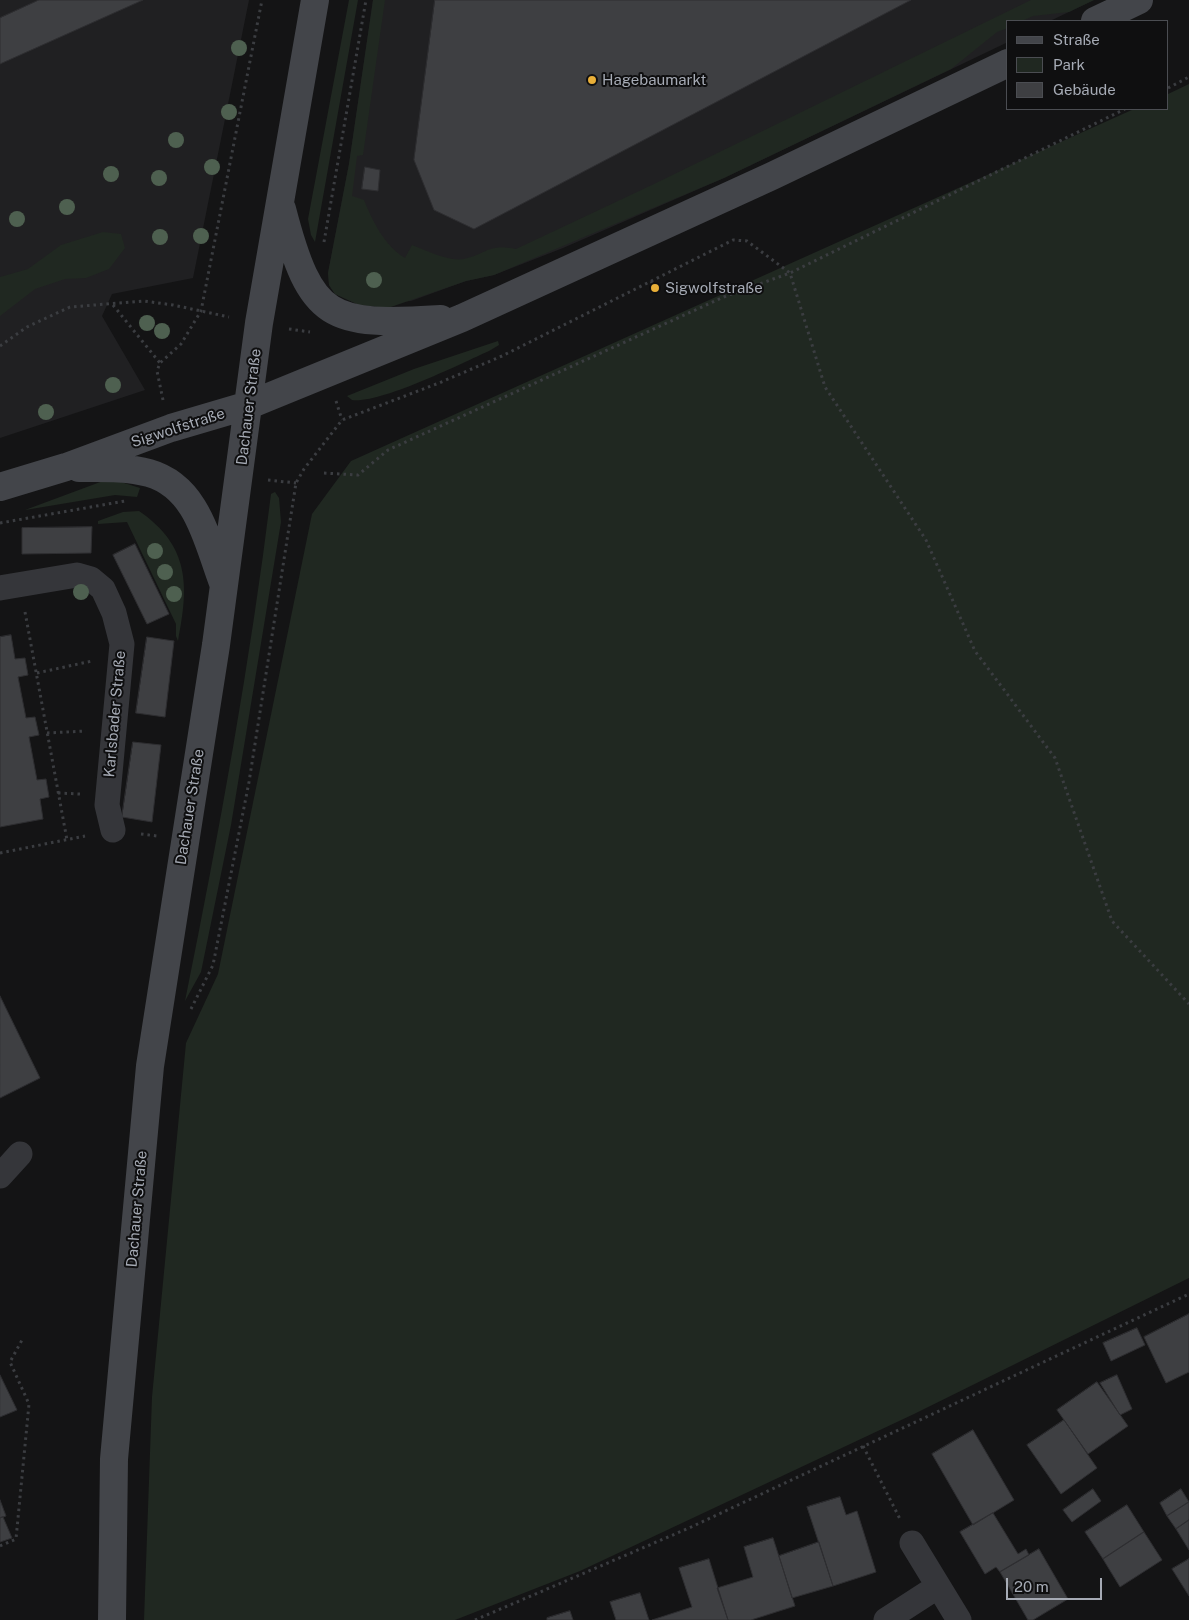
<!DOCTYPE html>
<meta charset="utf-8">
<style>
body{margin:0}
#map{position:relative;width:1189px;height:1620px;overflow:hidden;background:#141415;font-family:"Public Sans",sans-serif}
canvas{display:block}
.legend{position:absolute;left:1006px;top:20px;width:162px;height:90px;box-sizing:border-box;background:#0f0f10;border:1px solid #4b4d52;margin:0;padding:6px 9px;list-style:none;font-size:15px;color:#a6abb5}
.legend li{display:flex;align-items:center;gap:10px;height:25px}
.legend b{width:25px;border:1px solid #4b4d52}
.scale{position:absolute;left:1006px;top:1578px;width:96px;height:22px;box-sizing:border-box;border:2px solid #a6abb5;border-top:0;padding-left:6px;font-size:15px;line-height:18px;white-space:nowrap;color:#a6abb5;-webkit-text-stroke:4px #0f0f10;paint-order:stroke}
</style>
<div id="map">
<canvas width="1189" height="1620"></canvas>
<ul class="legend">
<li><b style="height:6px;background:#43454a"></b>Straße</li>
<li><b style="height:14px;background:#202821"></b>Park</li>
<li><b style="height:14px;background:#3e3f42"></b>Gebäude</li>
</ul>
<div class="scale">20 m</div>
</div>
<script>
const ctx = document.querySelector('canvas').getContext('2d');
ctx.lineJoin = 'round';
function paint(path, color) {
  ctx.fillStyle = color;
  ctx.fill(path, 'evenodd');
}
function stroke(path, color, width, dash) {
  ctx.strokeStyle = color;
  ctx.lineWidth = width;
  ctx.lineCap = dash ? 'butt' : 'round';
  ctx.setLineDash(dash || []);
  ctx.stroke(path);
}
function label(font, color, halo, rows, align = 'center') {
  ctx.font = font + ' "Public Sans",sans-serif';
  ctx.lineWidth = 4;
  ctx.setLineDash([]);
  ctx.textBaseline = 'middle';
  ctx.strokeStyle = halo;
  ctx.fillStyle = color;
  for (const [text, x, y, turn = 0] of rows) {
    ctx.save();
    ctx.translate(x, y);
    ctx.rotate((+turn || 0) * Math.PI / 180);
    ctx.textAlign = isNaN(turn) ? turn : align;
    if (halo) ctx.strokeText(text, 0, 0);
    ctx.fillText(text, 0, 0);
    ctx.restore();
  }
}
paint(new Path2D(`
 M0,0h249l-56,278 -81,16 -10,22 43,74 -145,48z
 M373,0h721l-44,21h-42v21l-284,136 -161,70 -69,27 -28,6 -55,20 -52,4 -24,-11 -6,-9 -1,-12 21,-109z`), '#202022');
paint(new Path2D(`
 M349,0h9l-43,242 -4,-7 -3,-16z
 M373,0h12l-22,155 -6,1 -5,40 12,4c9,22 20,45 41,58l7,-13c14,5 36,17 52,14 25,-6 23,-15 52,-10l138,-65 377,-184h63l-25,12 -36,4 -11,5h-14v7l-11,4 -46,37 -227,109 -230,97 -28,6 -78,27 -29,-3 -24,-11 -6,-9 -1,-12 21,-109z
 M1189,84v1194l-275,136 -334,157 -125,49h-311l8,-223 34,-354 32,-69 94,-460 39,-53 783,-352h34v-15z
 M103,232l18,2 4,14 -16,21 -23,9 -21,1 -30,10 -35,27v-39l28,-8 33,-24z
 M498,341l1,4 -10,6c-29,13 -109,53 -137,49l-5,-4 67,-27z
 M103,481l18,1 19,6 -3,9 -22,-2 -90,15z
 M275,492l4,6 2,24 -50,303 -30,147 -16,29c34,-168 65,-337 86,-507z
 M139,511c51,35 50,75 39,130l-2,-5v-12l-49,-102 -29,2v-3l25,-9z`), '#202821');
const building = new Path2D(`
 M39,0h104l-143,64v-46z
 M435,0h476l-437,229 -40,-19 -20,-50z
 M365,167l15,3 -2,21 -16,-2z
 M92,527l-1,26 -69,1v-26z
 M135,544l34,70 -22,10 -34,-69z
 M11,635l4,24 10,-1 3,17 -10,2 8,41 9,-1 4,18 -10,2 8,43 9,-1 3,18 -9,2 3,20 -43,8v-190z
 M147,637l27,4 -9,76 -29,-4z
 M133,742l28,3 -9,77 -30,-5z
 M0,996l40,82 -40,20z
 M1189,1314v58l-23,11 -22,-46z
 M1137,1328l8,17 -34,16 -8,-18z
 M0,1375l17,35 -17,7z
 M1117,1375l15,34 -12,6 -20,-32z
 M1097,1382l31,44 -40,28 -31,-44z
 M1064,1420l33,48 -36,26 -34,-49z
 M973,1430l41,70 -41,25 -41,-71z
 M1093,1489l8,12 -29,21 -9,-12z
 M1181,1489l8,13 -22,14 -7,-13z
 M840,1497l6,18 11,-4 19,61 -43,14 -26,-79z
 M0,1500l6,16 -6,2z
 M1189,1502v18l-13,9 -9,-13z
 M1127,1505l17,27 -41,27 -18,-27z
 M993,1513l25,41 8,-5 3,6 -29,17 -4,-5 -11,7 -25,-42z
 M3,1517l9,21 -12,4v-24z
 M1189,1520v30l-13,-21z
 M1144,1532l18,28 -42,27 -17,-28z
 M773,1538l22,68 -44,14h-23l-11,-32 36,-11 -9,-30z
 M819,1542l14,44 -41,12 -13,-42z
 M1039,1549l29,50 -35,21h-5l-28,-48z
 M709,1559l19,61h-76l40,-13 -13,-39z
 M1189,1559v37l-17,-27z
 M640,1593l9,27h-33l-6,-18z
 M570,1611l3,9h-26v-2z`);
paint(building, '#3e3f42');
stroke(building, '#2e2e31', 1);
stroke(new Path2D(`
 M1168,88l21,-11
 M324,242l42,-242
 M651,281l4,7
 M113,305l47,58
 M289,329l21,3
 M0,346l27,-19 43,-20 74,-6 29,4 56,12
 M163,400l-6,-29 3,-8 21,-19 20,-33 61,-311
 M336,401l6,19
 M324,473l34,2 30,-25 338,-154 64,-23 335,-164
 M268,480l28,3
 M0,523l125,-22
 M25,612l42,228
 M37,673l55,-12
 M47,733l39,-2
 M58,793l22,1
 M141,834l16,2
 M0,853l85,-17
 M191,1009l22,-44 36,-183 47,-299 8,-14 38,-49 97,-37 63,-27 231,-116 14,1 43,32 35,114 101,153 49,111 80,107 57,163 77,83
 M863,1446l37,73
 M0,1546l16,-7 13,-135 -19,-42 12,-22
 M475,1620l214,-92 500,-234`), '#3b3d41', 3, [2.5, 4]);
stroke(new Path2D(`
 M0,588l77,-13 14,4 12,10 11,24 8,31 -15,161 6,25
 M0,1176l20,-22
 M912,1543l47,77
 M886,1620l51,-33`), '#35363a', 25);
stroke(new Path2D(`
 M1095,21l44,-21
 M282,209c29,112 48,117 159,110
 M79,468c23,0 48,-1 70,5 49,14 58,68 74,110
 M0,487l66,-20 105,-39 78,-23 213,-87 310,-142 236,-113
 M112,1620l2,-161 36,-393 66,-421 43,-322 56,-323`), '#43454a', 28);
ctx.fillStyle = '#4e6050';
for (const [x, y] of [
 [239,48],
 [229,112],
 [176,140],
 [212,167],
 [111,174],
 [159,178],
 [67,207],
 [17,219],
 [201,236],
 [160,237],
 [374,280],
 [147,323],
 [162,331],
 [113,385],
 [46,412],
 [155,551],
 [165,572],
 [81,592],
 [174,594]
]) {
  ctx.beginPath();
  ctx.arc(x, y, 8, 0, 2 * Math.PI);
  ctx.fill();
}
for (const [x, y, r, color] of [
 [592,80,5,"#e9af38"],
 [655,288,5,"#e9af38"]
]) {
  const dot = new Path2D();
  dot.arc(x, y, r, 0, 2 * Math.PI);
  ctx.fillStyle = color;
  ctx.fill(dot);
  stroke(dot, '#0f0f10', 2);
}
label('15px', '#a6abb5', '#0f0f10', [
 ["Hagebaumarkt",602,80],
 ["Sigwolfstraße",665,288]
], 'left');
label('15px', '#a6abb5', '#0f0f10', [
 ["Dachauer Straße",249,407,-83],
 ["Sigwolfstraße",178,428,-18],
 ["Karlsbader Straße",115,714,-85],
 ["Dachauer Straße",190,807,-81],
 ["Dachauer Straße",137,1209,-85]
]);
</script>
